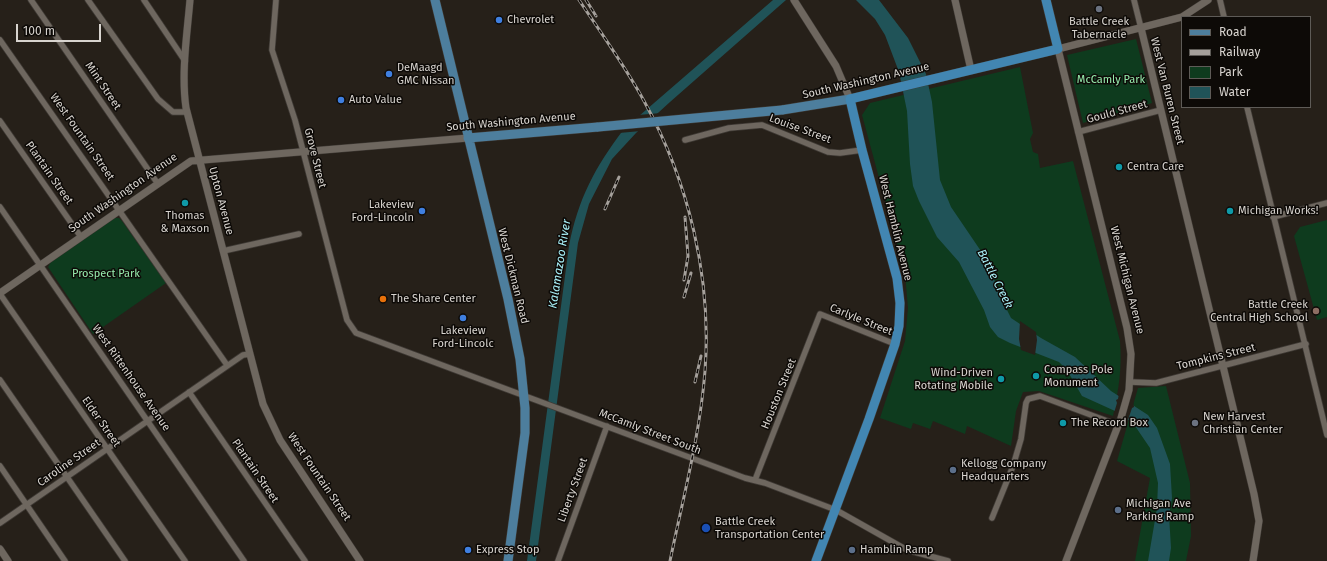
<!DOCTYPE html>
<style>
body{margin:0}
#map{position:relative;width:1327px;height:561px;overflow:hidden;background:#262019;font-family:"Fira Sans",sans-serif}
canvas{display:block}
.legend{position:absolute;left:1181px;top:16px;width:130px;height:92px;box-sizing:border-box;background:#0d0a07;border:1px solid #5e5b57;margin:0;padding:5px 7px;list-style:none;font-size:12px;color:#d8d4cf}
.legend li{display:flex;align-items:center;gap:8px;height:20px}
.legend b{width:20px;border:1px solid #5e5b57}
.scale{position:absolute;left:16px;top:24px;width:85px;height:18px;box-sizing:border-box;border:2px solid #d8d4cf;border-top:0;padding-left:5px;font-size:12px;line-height:14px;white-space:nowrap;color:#d8d4cf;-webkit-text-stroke:3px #0d0a07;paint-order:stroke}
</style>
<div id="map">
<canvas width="1327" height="561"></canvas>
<ul class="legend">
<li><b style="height:5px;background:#4d7e9d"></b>Road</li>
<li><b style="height:5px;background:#a5a09b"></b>Railway</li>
<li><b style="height:11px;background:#0e3b1e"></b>Park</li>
<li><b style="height:11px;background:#205358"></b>Water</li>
</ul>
<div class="scale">100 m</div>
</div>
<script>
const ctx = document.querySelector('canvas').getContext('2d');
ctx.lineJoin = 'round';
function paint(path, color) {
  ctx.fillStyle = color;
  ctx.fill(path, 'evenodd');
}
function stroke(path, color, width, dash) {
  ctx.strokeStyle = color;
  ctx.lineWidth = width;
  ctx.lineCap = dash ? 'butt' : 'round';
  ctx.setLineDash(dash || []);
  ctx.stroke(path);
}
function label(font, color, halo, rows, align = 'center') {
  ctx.font = font + ' "Fira Sans",sans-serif';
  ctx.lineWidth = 3;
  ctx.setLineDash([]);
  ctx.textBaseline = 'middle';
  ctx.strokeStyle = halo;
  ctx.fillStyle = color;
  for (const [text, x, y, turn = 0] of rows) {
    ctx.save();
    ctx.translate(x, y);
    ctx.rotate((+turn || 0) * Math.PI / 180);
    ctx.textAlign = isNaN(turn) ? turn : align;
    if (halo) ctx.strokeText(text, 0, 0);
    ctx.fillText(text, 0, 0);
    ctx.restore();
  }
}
paint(new Path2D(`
 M1136,39l16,64 -69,20 -16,-68z
 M1020,67l13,66 -3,6 3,13 5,2 2,14 33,-7 47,180c2,28 -1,47 -7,75l-74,-25 -16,1 -7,19 -5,35 -44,-20 -2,8 -32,-13 -3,8 -17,-6 -2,6 -31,-11 25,-77 3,-33 -3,-34 -43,-159 8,-12z
 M115,218h4l3,3 44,62 -73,51 -45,-67 3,-5z
 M1327,220v97l-10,3 -23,-84 6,-9z
 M1166,386l24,97 1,53 -5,25h-51l15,-83 -33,-17 21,-73z`), '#0e3b1e');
paint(new Path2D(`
 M773,0h13l-116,102 -34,31 -24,26 -23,45 -11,39 -42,318h-9l42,-315c9,-47 26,-79 55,-117z
 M856,0h23l29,38 18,36 6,28 8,78 11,27 36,53 14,38 10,20 30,20 34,19 36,34 37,24 9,13 13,36 2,34 -3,17 2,33 -2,13h-21l9,-53 1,-25 -8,-35 -17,-25 -18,-12 -33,-15 -15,-26 -8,-8 -49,-19 -12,-6 -8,-10 -6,-17 -25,-48 -22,-25 -18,-36 -6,-15 -3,-22 -3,-53 -8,-39 -14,-37 -10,-16z`), '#205358');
paint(new Path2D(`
 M661,113l-20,18 -22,2 19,-18z
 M1020,321l16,11 1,8 -2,15 -14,-5 -2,-11z
 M1119,394l14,8 1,5 -2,1 -4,12 -14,-7 3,-10 -1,-3 2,-1z`), '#262019');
const minor = new Path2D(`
 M31,0l127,184
 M88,0l70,99 15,13h14
 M144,0l41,61
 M276,0l-4,50 23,70 52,200 9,13 389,145 20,5 71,27 71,40 41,11
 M1134,0l7,28
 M1220,0l4,17
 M0,40l227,325
 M1247,107l80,328
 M0,121l81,116
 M1078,132l83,-22
 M685,140l44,-12 33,-3 66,27 12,1 22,-3
 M0,207l244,354
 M1273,217l54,-14
 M223,251l76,-17
 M0,294l185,267
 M0,380l125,181
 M1130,382l26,1 150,-39
 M189,392l116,169
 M0,466l65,95
 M755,480l65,-166 75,30
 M992,518l21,-52 8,-27 5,-36 2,-4 12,-3 78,29
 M0,523l243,-168 7,-1
 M558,561l49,-135`);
const tertiary = new Path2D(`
 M190,0c-3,35 -9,73 -4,108l77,296 17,36 80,121
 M794,0l42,66 14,33
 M955,0l16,70
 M1141,28l113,466 5,27 -6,40
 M0,293l191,-132 277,-23
 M0,549l8,12
 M1066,561l55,-143 8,-28 2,-36 -4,-26 -69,-279 124,-32 26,-17`);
const primary = new Path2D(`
 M435,0l73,299 12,60 5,49v25l-17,128
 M782,110l68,-11
 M468,138l130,-11`);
const trunk = new Path2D(`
 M816,561l53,-142 26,-75 4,-18 1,-23 -3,-25 -35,-128 -12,-51 208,-50 -12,-49`);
stroke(minor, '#3f3a35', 7);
stroke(tertiary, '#3f3a35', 8);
stroke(primary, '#3f3a35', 10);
stroke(trunk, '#3f3a35', 10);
stroke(minor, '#6e675f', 5.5);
stroke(tertiary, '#6e675f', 7);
stroke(primary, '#4d7e9d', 9);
stroke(trunk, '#4286b2', 9);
const rail = new Path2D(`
 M579,0c22,33 46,66 65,101 45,81 68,178 61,270 -5,64 -22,127 -35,190
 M586,0l10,16
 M605,209l14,-32
 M684,280l4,-24 -3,-39
 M684,297l7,-24
 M695,382l6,-26`);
stroke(rail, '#a5a09b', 3);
stroke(rail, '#0d0a07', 1.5, [4.5]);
const primaryBridge = new Path2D(`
 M598,127l184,-17`);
stroke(primaryBridge, '#3f3a35', 10, []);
stroke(primaryBridge, '#4d7e9d', 9);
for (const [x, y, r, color] of [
 [1099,9,4,"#6b7280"],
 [499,20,4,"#3f7fe0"],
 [389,74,4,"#3f7fe0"],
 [341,100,4,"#3f7fe0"],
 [1119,167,4,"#0f9aa8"],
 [185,203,4,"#0f9aa8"],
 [422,211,4,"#3f7fe0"],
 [1230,211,4,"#0f9aa8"],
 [383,299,4,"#e8710a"],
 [1316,311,4,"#8d6e63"],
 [463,318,4,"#3f7fe0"],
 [1036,376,4,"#0f9aa8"],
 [1001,379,4,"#0f9aa8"],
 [1063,423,4,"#0f9aa8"],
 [1195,423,4,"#6b7280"],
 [953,470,4,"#5c6f8a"],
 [1118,510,4,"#5c6f8a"],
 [706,528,5,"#1a4fb4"],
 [468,550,4,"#3f7fe0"],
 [852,550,4,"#5c6f8a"]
]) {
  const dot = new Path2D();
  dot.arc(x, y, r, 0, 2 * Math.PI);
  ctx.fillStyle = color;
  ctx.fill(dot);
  stroke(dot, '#0d0a07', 1.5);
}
label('11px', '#d8d4cf', '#0d0a07', [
 ["Chevrolet",507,20],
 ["Battle Creek",1099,22,"center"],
 ["Tabernacle",1099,35,"center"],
 ["DeMaagd",397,68],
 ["GMC Nissan",397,81],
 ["Auto Value",349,100],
 ["Centra Care",1127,167],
 ["Lakeview",414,205,"right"],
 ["Ford-Lincoln",414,218,"right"],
 ["Michigan Works!",1238,211],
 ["Thomas",185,216,"center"],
 ["& Maxson",185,229,"center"],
 ["The Share Center",391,299],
 ["Battle Creek",1308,305,"right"],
 ["Central High School",1308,318,"right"],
 ["Lakeview",463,331,"center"],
 ["Ford-Lincolc",463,344,"center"],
 ["Compass Pole",1044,370],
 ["Monument",1044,383],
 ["Wind-Driven",993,373,"right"],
 ["Rotating Mobile",993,386,"right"],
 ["New Harvest",1203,417],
 ["Christian Center",1203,430],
 ["The Record Box",1071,423],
 ["Kellogg Company",961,464],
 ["Headquarters",961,477],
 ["Michigan Ave",1126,504],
 ["Parking Ramp",1126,517],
 ["Battle Creek",715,522],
 ["Transportation Center",715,535],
 ["Express Stop",476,550],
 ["Hamblin Ramp",860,550]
], 'left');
label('11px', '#96ebac', '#0d0a07', [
 ["McCamly Park",1111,80],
 ["Prospect Park",106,274]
]);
label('11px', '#d8d4cf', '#0d0a07', [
 ["South Washington Avenue",866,81,-13],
 ["Mint Street",103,86,56],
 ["West Van Buren Street",1167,91,76],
 ["Gould Street",1117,112,-15],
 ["South Washington Avenue",511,122,-5],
 ["Louise Street",800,129,20],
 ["West Fountain Street",82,137,55],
 ["Grove Street",315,158,76],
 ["Plantain Street",49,173,55],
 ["South Washington Avenue",123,193,-35],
 ["Upton Avenue",221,201,75],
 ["West Hamblin Avenue",895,228,76],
 ["West Dickman Road",513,276,76],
 ["West Michigan Avenue",1127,280,76],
 ["Carlyle Street",861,320,22],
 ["Tompkins Street",1216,357,-14],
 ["West Rittenhouse Avenue",131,378,55],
 ["Houston Street",779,394,-68],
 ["Elder Street",101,422,55],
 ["McCamly Street South",650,432,21],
 ["Caroline Street",69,463,-35],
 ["Plantain Street",255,471,56],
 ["West Fountain Street",319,477,56],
 ["Liberty Street",573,490,-70]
]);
label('italic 12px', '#a9f1f9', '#0d0a07', [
 ["Kalamazoo River",560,264,-81],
 ["Battle Creek",995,279,63]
]);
</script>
